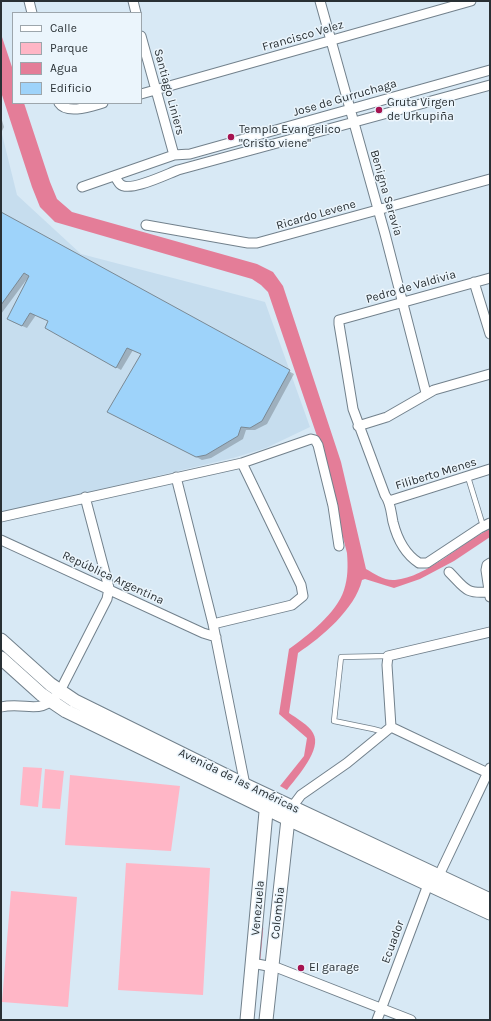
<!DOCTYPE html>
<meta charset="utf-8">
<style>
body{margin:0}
#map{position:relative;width:491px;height:1021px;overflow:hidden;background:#d8e9f5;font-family:Karla,sans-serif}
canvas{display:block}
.frame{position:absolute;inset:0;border:2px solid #293034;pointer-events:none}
.legend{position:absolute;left:12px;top:12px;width:130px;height:92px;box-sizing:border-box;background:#ebf5fc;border:1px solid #9da6ac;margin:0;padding:5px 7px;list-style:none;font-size:12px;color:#293034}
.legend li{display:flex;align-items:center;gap:8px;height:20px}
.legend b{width:20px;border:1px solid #9da6ac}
</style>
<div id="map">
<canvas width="491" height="1021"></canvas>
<div class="frame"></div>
<ul class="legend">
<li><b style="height:5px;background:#fff"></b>Calle</li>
<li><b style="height:11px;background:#ffb6c6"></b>Parque</li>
<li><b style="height:11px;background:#e47d98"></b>Agua</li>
<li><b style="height:11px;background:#9ed3fa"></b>Edificio</li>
</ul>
</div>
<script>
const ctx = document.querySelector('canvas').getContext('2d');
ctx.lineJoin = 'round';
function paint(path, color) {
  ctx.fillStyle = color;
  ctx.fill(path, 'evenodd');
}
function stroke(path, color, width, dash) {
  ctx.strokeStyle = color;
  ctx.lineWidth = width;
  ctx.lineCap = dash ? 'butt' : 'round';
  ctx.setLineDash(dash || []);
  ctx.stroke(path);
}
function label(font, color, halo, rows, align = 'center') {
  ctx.font = font + ' Karla,sans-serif';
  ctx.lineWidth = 3;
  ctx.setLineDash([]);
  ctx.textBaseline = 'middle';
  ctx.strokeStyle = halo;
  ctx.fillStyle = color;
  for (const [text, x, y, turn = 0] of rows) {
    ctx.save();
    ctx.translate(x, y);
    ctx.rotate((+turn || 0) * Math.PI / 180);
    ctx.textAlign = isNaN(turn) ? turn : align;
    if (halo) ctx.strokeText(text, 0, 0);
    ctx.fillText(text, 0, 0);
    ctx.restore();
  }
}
paint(new Path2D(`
 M1,130l16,65 64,59 184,48 45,125 -44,21 -33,10 -232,55z`), '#c6ddee');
paint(new Path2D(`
 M23,767l19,1 -4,39 -18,-2z
 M45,769l19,2 -4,38 -18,-1z
 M70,775l110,11 -9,65 -106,-6z
 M126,863l84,5 -7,127 -85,-5z
 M11,891l66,6 -9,110 -66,-5z`), '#ffb6c6');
paint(new Path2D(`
 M1,34l12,36v33h11l26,79 7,17 15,13 185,52 16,8 10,14 58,176 25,107c9,5 18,12 29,11 32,-3 66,-37 95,-51v8l-36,24 -34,18 -26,9 -29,-9 -3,1c-7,29 -40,57 -64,73l-9,60c7,5 20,12 24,20 10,16 -17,45 -26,57l-7,-4 24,-30 3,-18 -28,-24 10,-65c18,-13 48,-36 55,-59 4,-12 4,-24 3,-37l-29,-114 -50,-147 -7,-7 -9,-6 -197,-57 -15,-15 -8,-20 -31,-95z`), '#e47d98');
paint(new Path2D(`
 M1,117l3,10 -3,6z
 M1,214l293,160 -27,50 -12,6h-9l-3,9 -32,19 -9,2 -88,-46 28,-60 -9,-4 -12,20 -75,-43 3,-6 -13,-6 -9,13 -14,-6 14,-43 -26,35z`), '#0003');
stroke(new Path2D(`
 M259,961l3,-33`), '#e47d98', 2.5);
const building = new Path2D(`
 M1,212l289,158 -28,51 -12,7 -9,-1 -3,9 -32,19 -10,2 -89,-45 34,-58 -14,-6 -11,20 -71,-40 3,-7 -18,-8 -8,13 -15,-7 22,-43 -5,-3 -23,32z`);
paint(building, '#9ed3fa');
stroke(building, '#7a8994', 1);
const service = new Path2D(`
 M468,477l15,49
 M384,732l-11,-3 -39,-8 7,-64 47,-1`);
const minor = new Path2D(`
 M29,1l3,12
 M133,1l3,12
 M320,1l65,233 41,159
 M141,36l33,119
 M141,94l330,-93
 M59,103c8,12 33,3 44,0
 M115,176c1,2 3,6 5,8 9,9 47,-10 58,-14l312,-85
 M82,187l92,-32 16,-1 300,-84
 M146,225l102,18h9l233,-64
 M490,278l-151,42v4l14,85 32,86c6,8 6,18 8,27 4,16 12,32 26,41h8l53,-35 10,-5
 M474,282l16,52
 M358,426l29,-9 47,-27 56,-16
 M176,477l37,147 32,161
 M389,501l101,-32
 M1,517l241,-54 69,-24 4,1 3,5 15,61 6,40
 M1,540l202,93 13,4
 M449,572c16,16 16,22 39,20
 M490,597l-4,-27 1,-5 3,-2
 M213,624l79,-19 11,-9 -2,-11 -59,-122
 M1,707c27,-6 39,11 59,-16l47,-92 2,-11 -24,-91
 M391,727l99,47
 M292,807l9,-12 46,-32 44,-36 -4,-62 1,-9 102,-24
 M252,963l26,5 133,52
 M377,1020l49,-130 15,-19 49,-103`);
const secondary = new Path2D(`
 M1,640l49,44 25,17 170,84 245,115
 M1,658l40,36 25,17 222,108 202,94
 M247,1020l20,-219
 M266,1020l22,-201 2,-8`);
stroke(service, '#72818c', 6);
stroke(minor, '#72818c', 11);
stroke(secondary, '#72818c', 15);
stroke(service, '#fff', 4.5);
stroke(minor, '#fff', 9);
stroke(secondary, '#fff', 13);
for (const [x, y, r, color] of [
 [379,110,4,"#a51350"],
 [231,137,4,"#a51350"],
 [301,968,4,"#a51350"]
]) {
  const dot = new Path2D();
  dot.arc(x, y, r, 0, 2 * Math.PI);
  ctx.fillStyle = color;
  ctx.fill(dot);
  stroke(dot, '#ebf5fc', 1.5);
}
label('12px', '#293034', '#ebf5fc', [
 ["Francisco Velez",303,36,-16],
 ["Santiago Liniers",169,92,75],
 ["Jose de Gurruchaga",345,98,-16],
 ["Benigna Saravia",386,193,74],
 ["Ricardo Levene",316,215,-16],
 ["Pedro de Valdivia",411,287,-16],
 ["Filiberto Menes",436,474,-17],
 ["República Argentina",113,578,25],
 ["Avenida de las Américas",239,781,26],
 ["Venezuela",258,908,-85],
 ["Colombia",278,913,-84],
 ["Ecuador",393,942,-70]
]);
label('12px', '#293034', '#ebf5fc', [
 ["Gruta Virgen",387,103],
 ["de Urkupiña",387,117],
 ["Templo Evangelico",239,130],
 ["\"Cristo viene\"",239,144],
 ["El garage",309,968]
], 'left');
</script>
